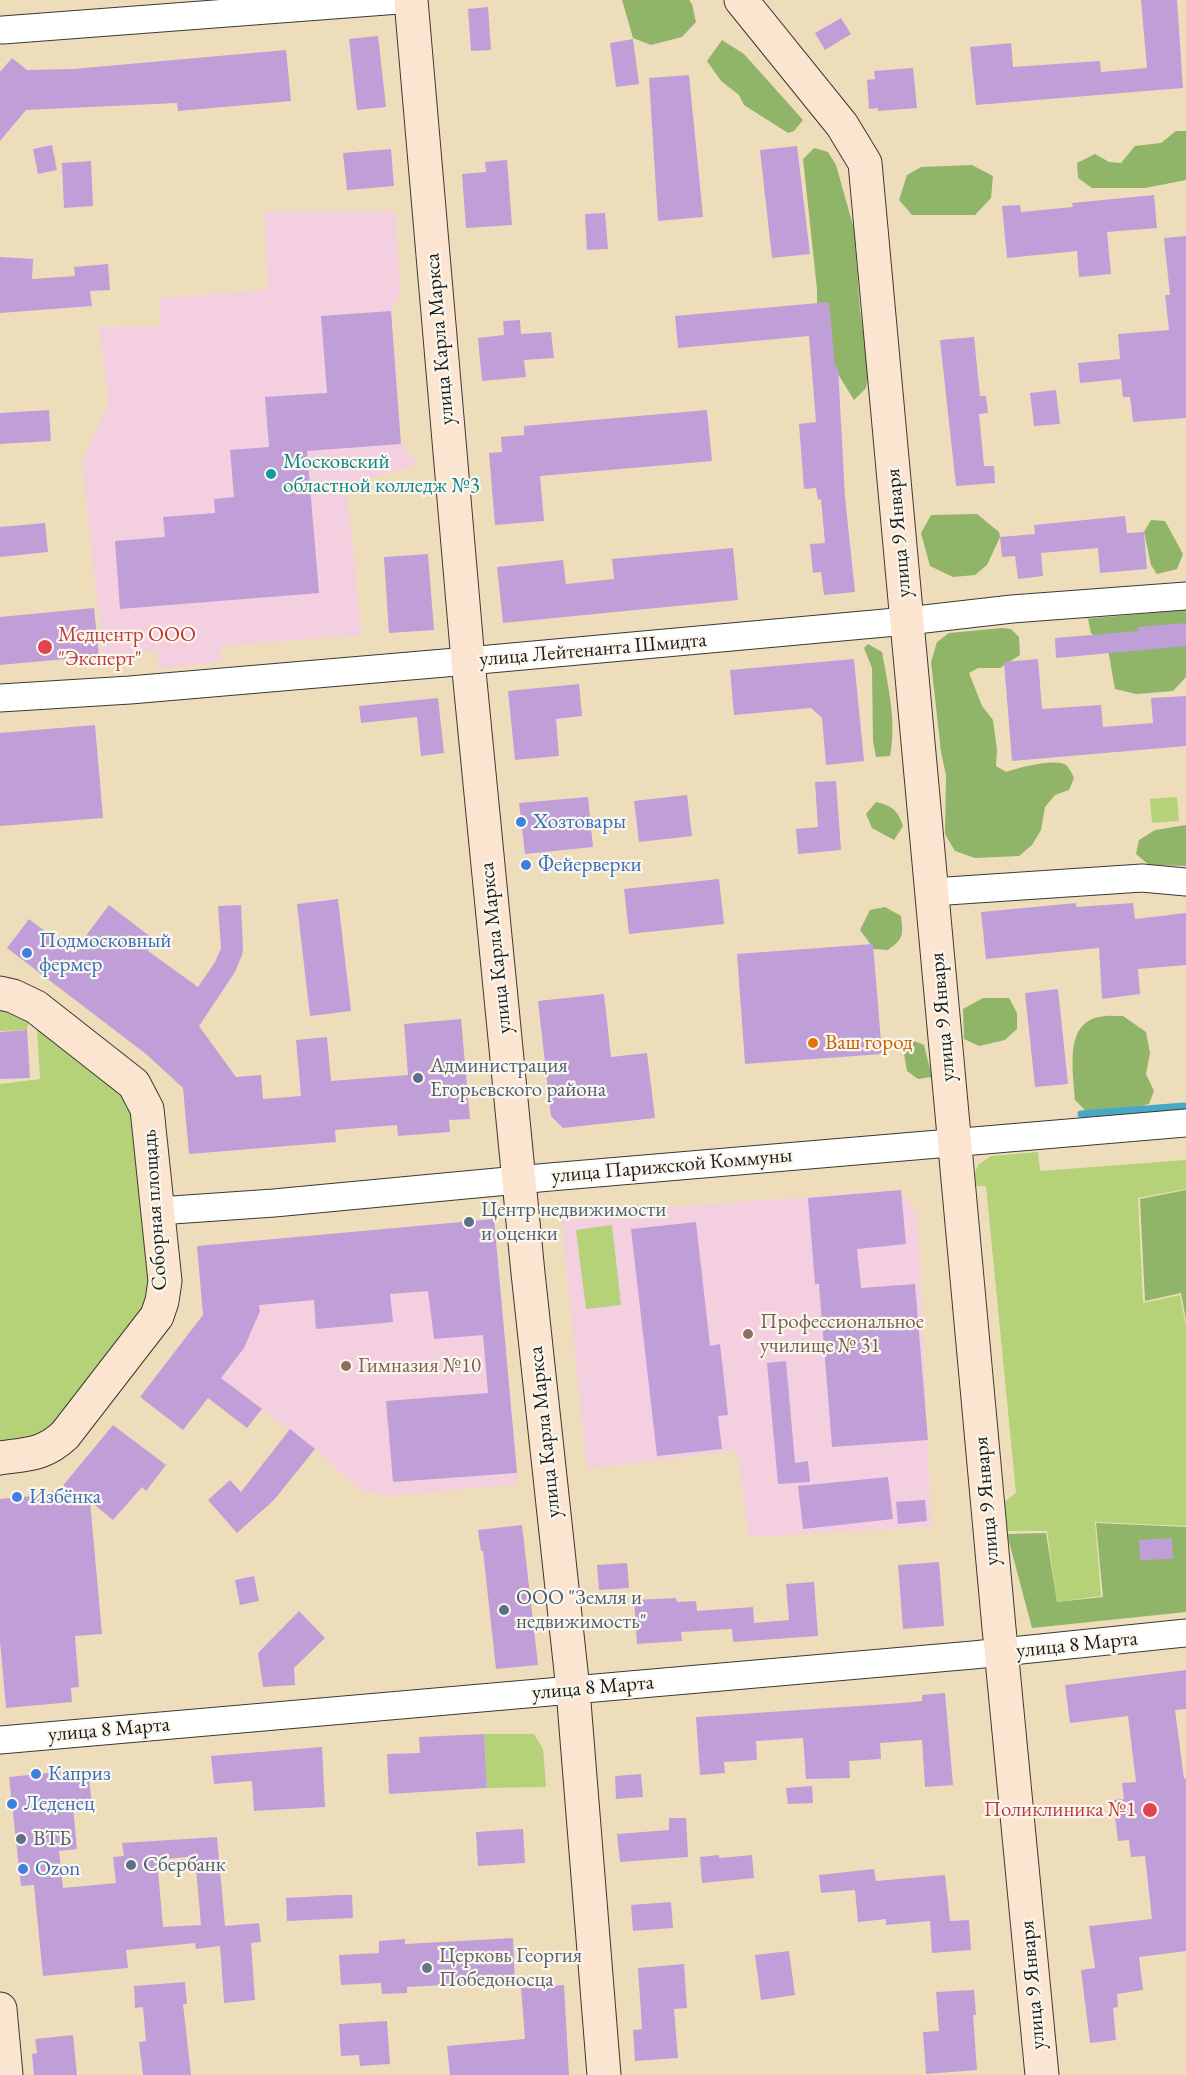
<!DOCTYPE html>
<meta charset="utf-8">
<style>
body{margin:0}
canvas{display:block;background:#edb}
</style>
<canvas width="1186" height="2075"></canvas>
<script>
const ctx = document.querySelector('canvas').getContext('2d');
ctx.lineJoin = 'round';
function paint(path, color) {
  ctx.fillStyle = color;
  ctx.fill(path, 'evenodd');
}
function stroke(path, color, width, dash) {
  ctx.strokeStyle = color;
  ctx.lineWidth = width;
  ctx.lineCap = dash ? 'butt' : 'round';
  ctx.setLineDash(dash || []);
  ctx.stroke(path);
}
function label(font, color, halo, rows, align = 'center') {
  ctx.font = font + ' "EB Garamond",serif';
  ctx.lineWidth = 4.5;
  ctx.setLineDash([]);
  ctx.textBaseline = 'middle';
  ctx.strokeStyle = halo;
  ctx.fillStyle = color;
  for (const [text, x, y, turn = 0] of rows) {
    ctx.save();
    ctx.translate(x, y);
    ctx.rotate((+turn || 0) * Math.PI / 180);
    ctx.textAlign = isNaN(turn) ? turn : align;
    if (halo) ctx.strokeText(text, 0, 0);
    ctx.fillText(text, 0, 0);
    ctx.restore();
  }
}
paint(new Path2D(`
 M264,211h132l4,83 -9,17 10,132 17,21 -72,21 16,150 -142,11 2,15 -63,8 -2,-18 -54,4 -21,-194 27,-59 -10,-75 61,-1 -1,-28 109,-8z
 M901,1190l17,29 13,308 -182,10 -12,-87 -150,19 -26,-254z
 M437,1225l-7,74 3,40 71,-7 3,26 -22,2 2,28 22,-1 9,97 -129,12 -30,-7 -44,-40 -135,-102 23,-32 -6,-69z`), '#f3cfdf');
paint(new Path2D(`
 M1177,797l2,24 -27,2 -2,-24z
 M0,1007l29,12 -2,11 -27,1z
 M41,1024l88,69 27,182 -7,28 -99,127 -27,13 -23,2v-361l40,-5 -3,-49z
 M1038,1152l2,19 146,-11v29l-48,9 5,105 37,-8 6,31v200l-91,-4 6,74 -44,6 -10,-71h-40l-4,-28 13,-10 -30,-307h-16l8,-21 13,-9z
 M612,1225l9,80 -35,4 -10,-79z
 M484,1734h50l9,15 3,38 -59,1z`), '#b5d278');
paint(new Path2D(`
 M622,0h67l3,4 4,18 -14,15 -31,8 -18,-7z
 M722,40l22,14 59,66 -9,11 -6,2 -44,-28 -5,-10 -18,-14 -14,-20z
 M1176,131h10v49l-41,8h-53l-14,-10 -1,-15 18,-9 14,8 12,1 14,-17 26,-3z
 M814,148l14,4 8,13 18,64 6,81 9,61 -3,17 -12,12 -37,-60v-51l-14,-130z
 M972,165l21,11 -2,22 -16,17h-63l-13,-15 8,-25 14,-8z
 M977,514l22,18 1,5 -13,28 -12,10 -22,2 -23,-11 -9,-33 10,-18z
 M1151,520l14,1 18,33 -6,15 -20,5 -6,-9 -7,-33z
 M1186,610v67l-13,14 -37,3 -21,-5 -8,-45 -16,-11 -3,-14h-5z
 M1002,628l9,1 8,8 1,18 -20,13h-22l-9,5 13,33 11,14 4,30 -1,16 10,6c12,-4 49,-14 60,-7 3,3 6,8 8,13l-5,12 -14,5 -10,12 -4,23 -9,15 -13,11 -44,2 -20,-7 -10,-17 1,-59 -5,-23 -10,-90 6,-20 12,-9z
 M868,644l14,8c6,34 15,70 8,104l-14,1 -3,-16 -1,-73 -8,-20z
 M876,802c16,4 22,8 27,24l-9,14 -22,-12 -6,-14z
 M1186,825v41l-37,-1 -13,-11 3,-14 16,-10z
 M885,907l16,9c2,20 3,22 -13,34l-14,-1 -14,-19 10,-20z
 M983,998h26l8,15v16l-12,11 -26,6 -15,-7 -1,-30z
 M1123,1016l23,16 4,21 -4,21 8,17 -5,13 -42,10 -20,-2 -12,-12c-1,-26 -12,-76 24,-83 8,-2 16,-1 24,-1z
 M914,1041l10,4 8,32 -14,2 -11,-8 -4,-23z
 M1186,1190v130l-5,-27 -36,8 -5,-102z
 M1096,1523l90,4v85l-154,16 -25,-94 39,-1 11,69 46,-5z`), '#90b468');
stroke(new Path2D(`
 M1081,1114l103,-8`), '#48a9c7', 7);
paint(new Path2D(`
 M1141,0h36l6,88 -207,17 -6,-58 41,-4 2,24 87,-6 1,11 46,-4z
 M488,7l3,43 -20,1 -3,-42z
 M841,18l10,16 -26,16 -10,-17z
 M378,36l8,71 -29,3 -8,-71z
 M633,39l6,45 -23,3 -6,-44z
 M286,50l5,51 -113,10 -1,-8 -151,7 -26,31v-69l12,-14 15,12 46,-1z
 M913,68l4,40 -39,3v-3l-9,1 -2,-29 8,-1 -1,-8z
 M689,75l14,142 -45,4 -9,-143z
 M52,145l5,25 -19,4 -5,-25z
 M797,146l13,108 -38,4 -12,-108z
 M391,149l3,37 -47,4 -4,-37z
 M507,160l5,65 -46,3 -4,-54 24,-2 -1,-10z
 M91,161l2,45 -29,2 -2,-45z
 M1154,195l3,33 -50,4 4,42 -32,3 -2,-26 -70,7 -5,-52 18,-1 1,7 52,-5 -1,-4z
 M605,213l3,36 -21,1 -2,-36z
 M1186,236v182l-53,4 -3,-25h-7l-2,-18 -41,4 -2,-20 42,-4 -2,-25 51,-4 -4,-35h5l-6,-57z
 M0,257l33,2 -1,20 43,-3 -1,-9 34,-3 2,26 -20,1 2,15 -92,7z
 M829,302l6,65h3l7,130 10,95 -31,3 -3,-23 -8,1 -3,-29 15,-1 -4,-44 -3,1 -2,-12 -12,1 -5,-65 17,-2 -7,-86 -131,12 -3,-32z
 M391,311l10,133 -94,7 12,142 -199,16 -5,-68 50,-4 -2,-20 52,-4 -1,-14 20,-2 -4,-47 39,-3 -4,-50 62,-4 -6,-77z
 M520,320l1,14 30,-2 3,26 -30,2 2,17 -44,4 -4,-43 26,-3 -1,-14z
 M974,337l6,59h6l2,17 -9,1 5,52h10l1,17 -39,3 -16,-146z
 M1056,390l4,34 -26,2 -4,-33z
 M49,410l2,31 -51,3v-31z
 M707,410l5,51 -172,15 4,45 -49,4 -6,-72 13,-1 -1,-15 23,-2v-9z
 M1125,516l2,17 17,-1 3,37 -47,4 -2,-25 -57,5 2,23 -25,3 -3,-23 -13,1 -2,-20 35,-3 -1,-9z
 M45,523l3,29 -48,5v-30z
 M733,548l5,52 -235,23 -6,-56 66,-7 3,24 48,-5 -2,-20z
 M428,554l6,76 -45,3 -5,-76z
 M94,608l5,48 -99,9v-48z
 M1186,623v23l-130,12 -1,-20 83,-7v-4z
 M854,659l10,102 -38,4 -4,-47 -11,-10 -77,7 -4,-45z
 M1038,659l4,50 59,-4 2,22 50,-4 -2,-25 35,-2v50l-174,15 -8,-99z
 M579,684l3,32 -26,3 3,37 -44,4 -7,-69z
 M438,698l6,55 -23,3 -4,-39 -56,6 -2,-17z
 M95,725l8,93 -103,8v-93z
 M836,781l5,69 -43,4 -2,-25 22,-2 -3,-45z
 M687,795l5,41 -53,6 -5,-41z
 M588,797l5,50 -68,7 -6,-51z
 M719,879l5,45 -95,10 -5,-45z
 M338,899l13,112 -41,5 -13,-112z
 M1076,903v4l57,-4 2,16 51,-6v52l-48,4 2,25 -38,5 -3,-51 -113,11 -5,-47z
 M109,905l47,36 -8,10 50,36 17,-25 6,-14 -3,-42 23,-1 2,43 -1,7 -7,17 -36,54 37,51 25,-2 2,24 38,-3 -5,-56 31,-3 4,44 77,-6 -4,-51 57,-5 9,100 -21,1 1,12 -52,4 -1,-11 -62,5 1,12 -147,12 -6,-66 -37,-34 -139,-106 22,-29 44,34z
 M873,944l9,110 -137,10 -8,-110z
 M1058,989l10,95 -33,3 -10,-94z
 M604,994l7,63 36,-4 8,65 -92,10 -12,-12 -13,-115z
 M27,1030l3,48 -30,1v-47z
 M901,1190l5,54 -49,5 4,39 54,-4 13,156 -96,7 -13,-163h-4l-7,-86z
 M494,1219l23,254 -124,9 -7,-81 102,-8 -5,-58 -49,4 -6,-48 -38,3 3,28 -20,2 -57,5 -2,-29 -55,5 1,6 -16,37 -23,30 41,31 -15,19 -39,-30 -25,32 -43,-33 63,-82 -6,-69z
 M696,1222l14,124 10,-2 8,71 -10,1 4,33 -65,7 -26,-227z
 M786,1361l9,102 13,-2 2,21 -32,2 -11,-121z
 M113,1425l53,40 -20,26 -4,-4 -29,33 -23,-19 12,133 -27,2 4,51 -8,1 1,14 -66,6 -6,-67v-142l43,-4 18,-7z
 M290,1429l25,20 -41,51 -37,33 -29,-33 22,-20 11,12z
 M888,1477l5,42 -90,10 -5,-43z
 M925,1500l2,21 -29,3 -2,-22z
 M522,1525l16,140 -42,4 -13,-118h-2l-3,-21z
 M1172,1538l1,21 -33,1 -1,-20z
 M939,1562l5,64 -41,3 -5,-64z
 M627,1563l2,25 -30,2 -2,-25z
 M254,1576l5,25 -19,4 -5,-25z
 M814,1582l4,54 -85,6 -1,-13 -51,3 1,9 -45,3 -3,-44 42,-2 1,4 19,-1 1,10 56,-4 1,16 35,-3 -3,-36z
 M299,1611l26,27 -31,30 1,17 -32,2 -5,-34z
 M1186,1670v39l-11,1 9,69 2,-1v173l-47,6 4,33 -26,4 1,13 -5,1 3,32 -26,3 -9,-73 14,-2 -6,-42 63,-7 -7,-63 -14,1 -2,-17 -11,1 -5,-41 11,-1 -2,-16 14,-1 -8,-66 -58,7 -5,-38z
 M945,1693l8,92 -28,2 -3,-47 -42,3 1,16 -32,2 1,17 -44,1 -3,-41 -47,3 1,19 -33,2 1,11 -25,2 -4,-58 207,-14 19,-2v-6z
 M484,1734l3,54 -98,6 -2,-40 33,-1 -1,-16z
 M322,1747l3,60 -71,4 -2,-30 -38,3 -3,-28z
 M88,1769l4,36 -19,2 4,42 -18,2 4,37 53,-5 -3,-26 11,-1 -2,-13 95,-6 8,89 34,-3 2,19 -10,1 4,57 -31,3 -4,-57 -24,3 -1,-6 -69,7 2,18 -85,8 -9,-91 -13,1 -12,-109zM195,1856l6,69 -38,2 -6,-67z
 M641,1774l2,23 -27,2 -1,-23z
 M812,1786l1,17 -25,1 -2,-16z
 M669,1818h17l2,39 -68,5 -3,-28 52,-4z
 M523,1829l2,34 -47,3 -2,-34z
 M719,1855v3l33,-3 2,23 -52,5 -2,-26z
 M874,1869l2,12 69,-6 5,46 19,-1 2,30 -39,3 -2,-32 -44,4v-6l-28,3 -3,-32 -34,3 -2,-18z
 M340,1895h12l1,23 -66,3 -1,-23z
 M671,1902l2,26 -40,3 -2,-26z
 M513,1938l2,43 -108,6v6l-25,1 -1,-11 -40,2 -2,-30 40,-2v-12l26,-2v5z
 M789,1951l6,44 -34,5 -6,-45z
 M684,1964l3,44 -13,1 4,49 -43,3 -2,-31 9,-1 -4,-61z
 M185,1982l2,22h-4l8,71h-48l-4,-33 7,-1 -3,-34 -8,1 -1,-22z
 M564,1985l5,90h-119l-3,-29 78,-7 -4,-51z
 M974,1990l2,25h-3l4,55 -51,4 -3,-42 16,-1 -3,-39z
 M387,2021l3,43 -30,2 -1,-11 -18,1 -2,-32z
 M73,2035l4,40h-43l-2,-21 5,-1 -2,-14z`), '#c09fd9');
const street = new Path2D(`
 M3,30l396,-30
 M0,698l130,-8 338,-29 439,-40 105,-12 174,-13
 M932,892l210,-14 44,4
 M158,1211l116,-8 276,-26 636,-54
 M0,1740l973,-85 213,-22`);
const secondary = new Path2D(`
 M411,0l57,661 60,612 45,417 31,385
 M741,0l101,125 23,38 134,1465 43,447
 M0,993l13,3 23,11 98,77 13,25 18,172 -3,20 -5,15 -92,119c-21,20 -38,19 -65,23
 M0,2009l6,66`);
stroke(street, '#3c3934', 29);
stroke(secondary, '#3c3934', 35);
stroke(street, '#fff', 27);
stroke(secondary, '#fce5d0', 33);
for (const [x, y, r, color] of [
 [271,474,6,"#0f9aa8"],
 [45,647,8,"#e0444e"],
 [521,822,6,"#3f7fe0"],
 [526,865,6,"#3f7fe0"],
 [27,953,6,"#3f7fe0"],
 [813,1043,6,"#e8710a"],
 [418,1078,6,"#5c6f8a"],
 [469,1222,6,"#5c6f8a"],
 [748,1334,6,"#8d6e63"],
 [346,1366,6,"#8d6e63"],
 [17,1497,6,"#3f7fe0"],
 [504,1610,6,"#5c6f8a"],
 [36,1774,6,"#3f7fe0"],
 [12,1804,6,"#3f7fe0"],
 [1150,1810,8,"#e0444e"],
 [21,1839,6,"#5c6f8a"],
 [131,1865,6,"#5c6f8a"],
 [23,1869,6,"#3f7fe0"],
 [427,1968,6,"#6b7280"]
]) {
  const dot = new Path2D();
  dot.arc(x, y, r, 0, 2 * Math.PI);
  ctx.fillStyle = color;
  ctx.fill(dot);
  stroke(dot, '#fbf7ec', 2);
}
label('21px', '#1c1c1c', '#fbf7ec', [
 ["улица Карла Маркса",440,339,-95],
 ["улица 9 Января",899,533,-95],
 ["улица Лейтенанта Шмидта",593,650,-5],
 ["улица Карла Маркса",496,948,-96],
 ["улица 9 Января",943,1017,-95],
 ["улица Парижской Коммуны",672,1166,-5],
 ["Соборная площадь",155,1210,-94],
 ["улица Карла Маркса",545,1432,-96],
 ["улица 9 Января",987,1501,-95],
 ["улица 8 Марта",1077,1645,-6],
 ["улица 8 Марта",593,1688,-5],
 ["улица 8 Марта",109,1730,-5],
 ["улица 9 Января",1033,1985,-95]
]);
label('21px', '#0d838f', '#fbf7ec', [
 ["Московский",283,462],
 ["областной колледж №3",283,486]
], 'left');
label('21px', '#be3a42', '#fbf7ec', [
 ["Медцентр ООО",58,635],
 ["\"Эксперт\"",58,659],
 ["Поликлиника №1",1136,1810,"right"]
], 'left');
label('21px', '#366cbe', '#fbf7ec', [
 ["Хозтовары",533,822],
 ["Фейерверки",538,865],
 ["Подмосковный",39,941],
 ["фермер",39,965],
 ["Избёнка",29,1497],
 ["Каприз",48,1774],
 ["Леденец",24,1804],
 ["Ozon",35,1869]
], 'left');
label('21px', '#c56008', '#fbf7ec', [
 ["Ваш город",825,1043]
], 'left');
label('21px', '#4e5e75', '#fbf7ec', [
 ["Администрация",430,1066],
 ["Егорьевского района",430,1090],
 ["Центр недвижимости",481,1210],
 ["и оценки",481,1234],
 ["ООО \"Земля и",516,1598],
 ["недвижимость\"",516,1622],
 ["ВТБ",33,1839],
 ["Сбербанк",143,1865]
], 'left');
label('21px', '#785e54', '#fbf7ec', [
 ["Профессиональное",760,1322],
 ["училище № 31",760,1346],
 ["Гимназия №10",358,1366]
], 'left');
label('21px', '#5b616d', '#fbf7ec', [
 ["Церковь Георгия",439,1956],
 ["Победоносца",439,1980]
], 'left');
</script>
